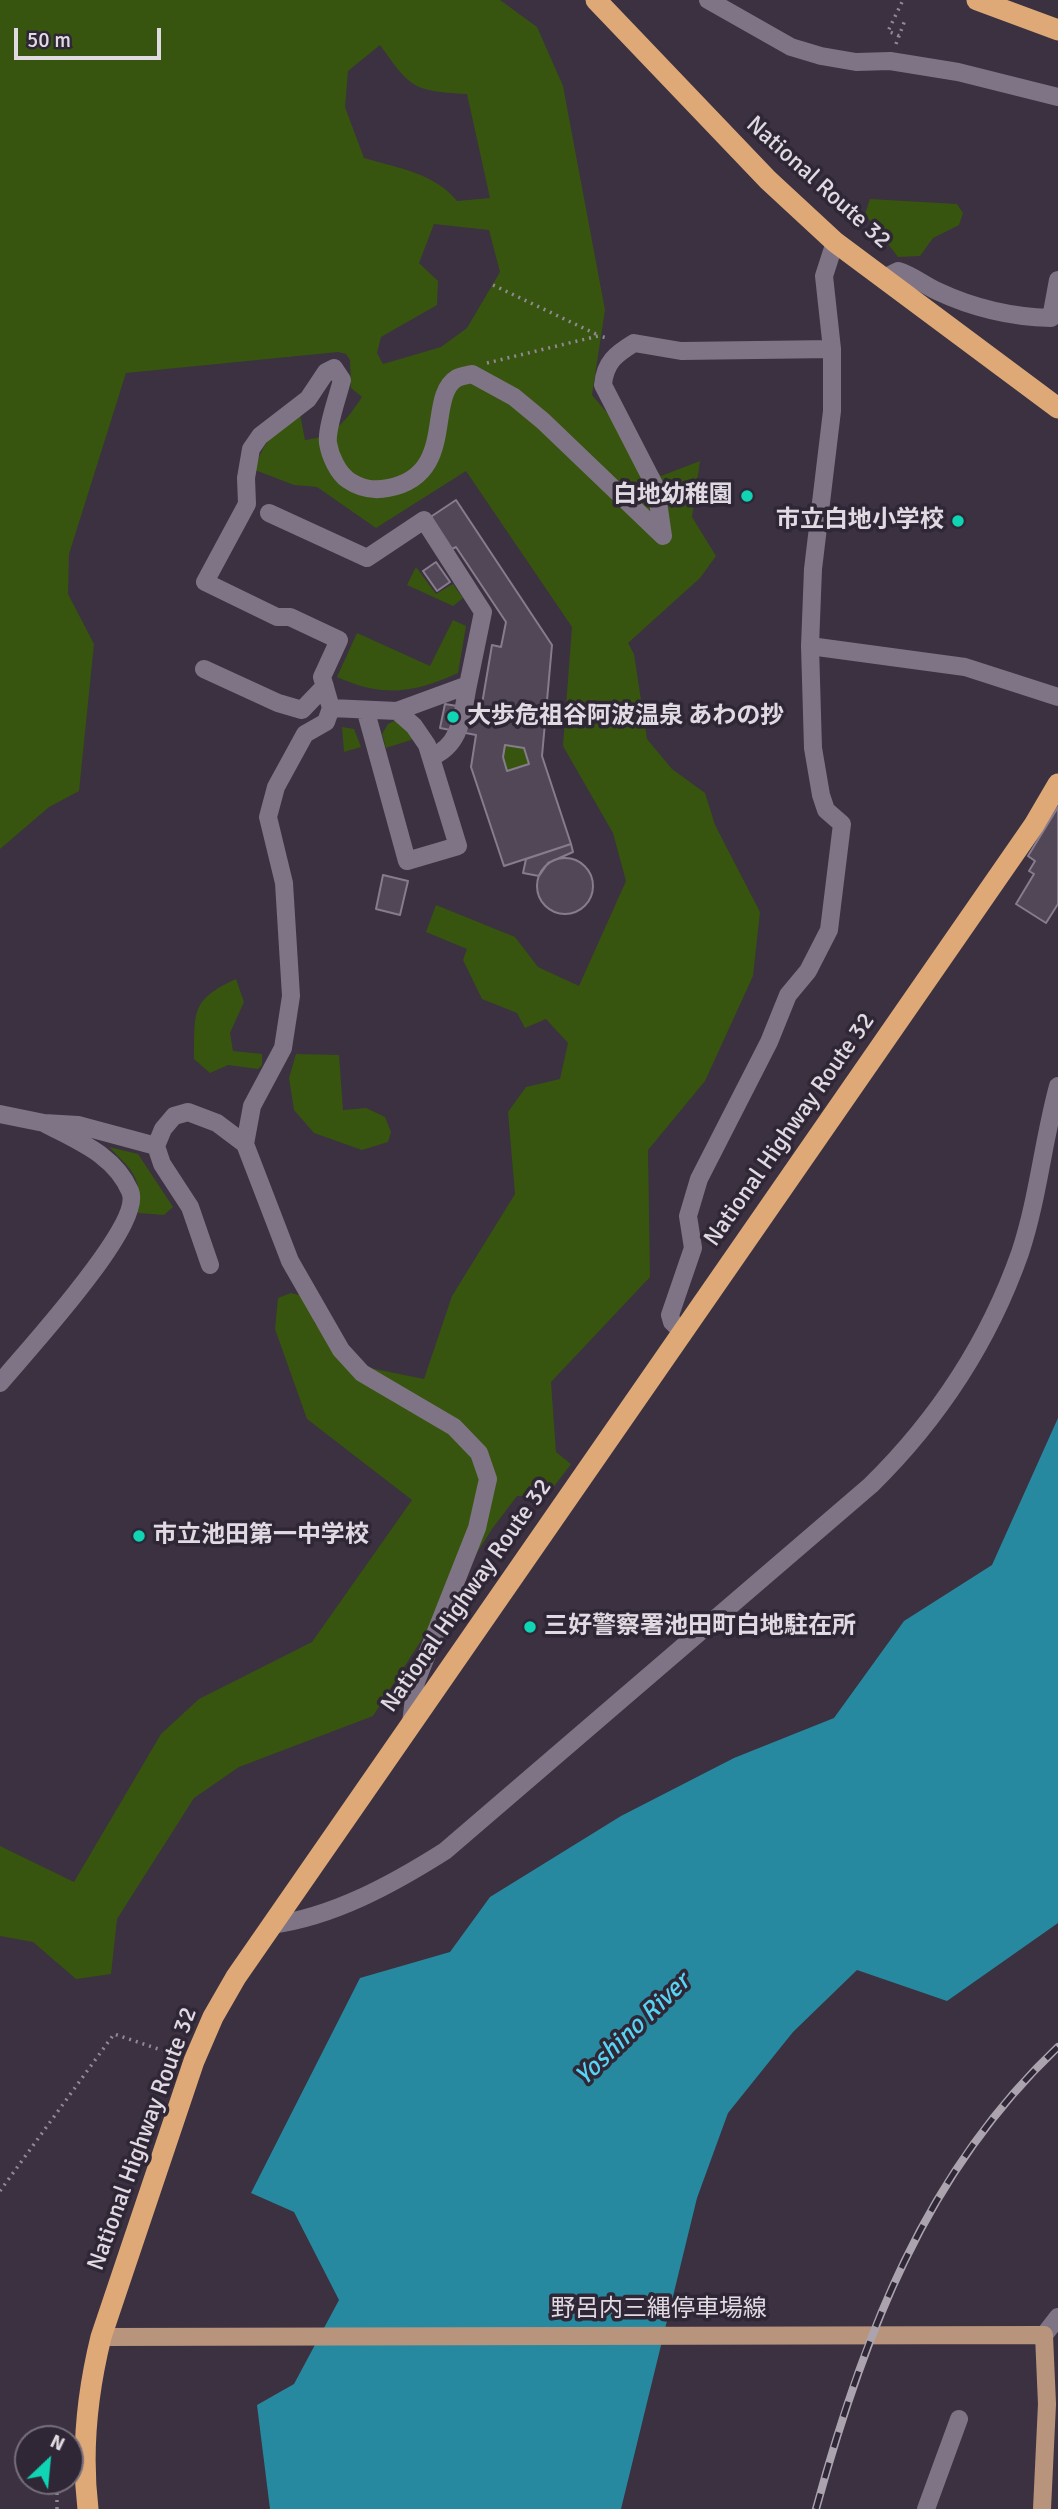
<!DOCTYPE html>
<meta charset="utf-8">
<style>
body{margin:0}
#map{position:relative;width:1058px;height:2509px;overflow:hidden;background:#3b3140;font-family:Signika,sans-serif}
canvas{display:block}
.north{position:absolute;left:14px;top:2425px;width:70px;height:70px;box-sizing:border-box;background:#302736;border:2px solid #766f7b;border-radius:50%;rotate:26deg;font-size:19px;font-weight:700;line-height:28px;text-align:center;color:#e0dae3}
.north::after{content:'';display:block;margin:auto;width:24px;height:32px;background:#0fd5b4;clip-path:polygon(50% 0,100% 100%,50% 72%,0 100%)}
.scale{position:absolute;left:14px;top:28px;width:147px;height:32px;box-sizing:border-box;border:4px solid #e0dae3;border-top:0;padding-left:9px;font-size:21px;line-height:24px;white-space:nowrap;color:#e0dae3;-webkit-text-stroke:5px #302736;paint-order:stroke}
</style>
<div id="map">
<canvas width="1058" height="2509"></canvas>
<div class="north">N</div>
<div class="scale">50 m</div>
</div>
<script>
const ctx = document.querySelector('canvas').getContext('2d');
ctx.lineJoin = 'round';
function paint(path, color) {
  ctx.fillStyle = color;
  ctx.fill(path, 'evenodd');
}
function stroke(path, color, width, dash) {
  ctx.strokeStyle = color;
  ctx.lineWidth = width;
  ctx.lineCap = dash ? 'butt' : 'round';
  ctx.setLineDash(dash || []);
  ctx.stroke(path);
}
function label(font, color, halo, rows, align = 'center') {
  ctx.font = font + ' Signika,"Noto Sans JP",sans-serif';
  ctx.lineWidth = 7;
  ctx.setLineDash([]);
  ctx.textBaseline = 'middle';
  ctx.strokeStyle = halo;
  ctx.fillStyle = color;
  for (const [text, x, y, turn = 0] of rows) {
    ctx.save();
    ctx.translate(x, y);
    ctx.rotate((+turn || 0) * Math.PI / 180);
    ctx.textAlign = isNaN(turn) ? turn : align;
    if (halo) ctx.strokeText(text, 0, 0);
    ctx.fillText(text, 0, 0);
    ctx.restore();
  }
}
paint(new Path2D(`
 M0,0h500l37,27 26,59 42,224 -13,85 69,81 39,-15 -8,56 24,39 -16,22 -72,65 6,11 13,85 25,30 33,24 10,32 45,87 -7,64 -48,105 -57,69 2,127 -99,105 5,70 15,12 -25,33 -29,-1 -25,33 -119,187 -134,51 -45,31 -77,121 -6,55 -35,5 -43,-37 -33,-6v-90l74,36 87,-148 38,-35 113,-57 100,-142 -105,-81 -32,-90 3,-31 13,-5 16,4 8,27 55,44 54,11 28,-83 63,-102 -7,-82 18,-25 34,-8 8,-36 -22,-24 -21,9 -8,-15 -35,-14 -19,-39 4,-11 -41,-17 10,-27 79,32 23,30 41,19 47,-105 -13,-48 -50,-87 9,-119 -106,-156 -90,57 -59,-41 -23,-2 -39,-15c8,-31 21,-38 45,-56l5,26c29,-3 41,-19 57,-43l-11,-9 -1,-28 -4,-6 -8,-2 -212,21 -57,181 -1,40 26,50 -15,147 -30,16 -49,42zM380,45c31,43 32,46 87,49l23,104 -33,3c-22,-28 -60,-33 -93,-43l-19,-51 3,-36zM434,224l55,6 11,42 -33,56 -26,19 -58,17 -6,-11 4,-16 56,-32 1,-24 -19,-18z
 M870,199l87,5 6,9 -4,12 -26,13 -13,18 -22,1 -33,-43z
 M416,567l20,27 17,-10 10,14 -10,8 -46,-21z
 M453,620l13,6 -8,47c-45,20 -74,25 -121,4l20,-44 73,33z
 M394,721l6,1 14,17 -28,9 -4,-14 6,-10z
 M342,727l12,2 7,18 -17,5z
 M505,745l19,3 5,16 -22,7 -4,-14z
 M236,979l8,23 -14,31 3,18 29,3v11l-4,4 -30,-4 -18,8 -16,-14c1,-47 -4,-59 42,-80z
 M296,1054l43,1 4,55 23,-2 19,9 6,15 -3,10 -26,8 -48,-17 -20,-23 -5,-32z
 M109,1147l29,7 35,53 -9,8 -26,-2c4,-36 -5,-42 -29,-66z`), '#37550e');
paint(new Path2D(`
 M1058,1418v505l-111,78 -90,-31 -64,62 -65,81 -31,85 -76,311h-351l-13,-104 37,-21 45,-84 -45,-88 -43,-19 109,-215 90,-26 40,-55 131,-81 113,-58 100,-40 70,-97 88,-56z`), '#2789a0');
const building = new Path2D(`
 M456,500l96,145 -10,111 29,88 -67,22 -33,-99 5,-32 -36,-7 5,-24 36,6 11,-65 9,2 5,-25 -50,-75 -6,3 -21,-32zM505,745l19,3 5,16 -22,7 -4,-14z
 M436,562l14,20 -13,9 -14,-20z
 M1058,807v97l-12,19 -30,-19 18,-30 -5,-3 6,-10 -7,-5z
 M571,844l2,8 -25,11 -9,13 -16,-3 3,-14z
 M537 886a28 28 0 1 1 56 0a28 28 0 1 1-56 0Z
 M383,875l25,6 -8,34 -24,-6z`);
paint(building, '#514757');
stroke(building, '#877c8e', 2);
stroke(new Path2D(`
 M899,36l-11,-5 15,-31
 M896,44l9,-24
 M493,285l105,50
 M487,363l111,-27 10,2
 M0,2191l114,-157 62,21
 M57,2509v-28`), '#918995', 3.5, [2, 5]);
stroke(new Path2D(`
 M708,0l83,47 30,9 35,6 34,-1 68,11 100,25
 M884,278l14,-7c14,4 26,14 39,20 36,17 75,26 114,27l7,-38
 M269,513l98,45 57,-38 59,92 -15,73 -71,26
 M810,646l155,21 93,30
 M204,669l74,34 24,7 23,-24
 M331,708l66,3 17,15 13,19 31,101 -51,15 -41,-149
 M431,757c31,-12 31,-43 37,-72
 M0,1114l44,9 34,2 78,21 6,18 28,43 20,58
 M245,1144l7,-38 31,-58 8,-52 -7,-113 -16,-66 8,-30 29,-53 21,-12 5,-14 -9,-31 17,-37 -49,-23h-13l-72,-35 42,-78 -1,-26 5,-29 9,-13 48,-37 18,-27 8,-4 8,12c-4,16 -16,49 -14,63 2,13 10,30 20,37 13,9 25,11 40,8 70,-13 37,-91 69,-110 4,-2 11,-3 15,-4l42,23 29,24 120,115 -7,-48 -53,-103c2,-23 13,-31 31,-42l47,8 151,-2
 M156,1146l7,-17 11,-13 14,-4 29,11 28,21 45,117 51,89 21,23 92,54 25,26 9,26 -11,49 -61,154 -5,41
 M682,1332l-10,-10 -2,-7 23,-67 -5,-32 11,-37 70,-137 19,-47 20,-24 21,-41 13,-106 -16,-14 -5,-15 -8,-47 -3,-102 3,-77 19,-158v-62l-8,-73 11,-34
 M0,1383c24,-29 145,-159 130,-192 -16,-37 -53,-50 -86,-68
 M271,1925c62,-8 122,-41 174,-74l426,-366c66,-65 118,-144 149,-232 18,-54 23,-112 38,-167
 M1044,2335l14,-18
 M926,2509l33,-90`), '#7f7485', 18);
stroke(new Path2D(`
 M101,2337l943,-2 3,69 -5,105`), '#b8947c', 18);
stroke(new Path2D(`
 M596,0l172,180 67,62 223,166
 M977,0l81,30
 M88,2509c-7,-58 -1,-115 13,-172l93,-276 19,-44 23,-40 798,-1152 24,-41`), '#dea976', 21);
const rail = new Path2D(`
 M816,2509c47,-172 109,-336 242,-462`);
stroke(rail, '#aba4af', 8);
stroke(rail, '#302736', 5, [16]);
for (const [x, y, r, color] of [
 [747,496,7,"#0fd5b4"],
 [958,521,7,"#0fd5b4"],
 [453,717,7,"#0fd5b4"],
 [139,1536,7,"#0fd5b4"],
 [530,1627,7,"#0fd5b4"]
]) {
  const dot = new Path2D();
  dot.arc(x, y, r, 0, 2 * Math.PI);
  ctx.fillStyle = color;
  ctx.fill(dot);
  stroke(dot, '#302736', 2.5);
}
label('24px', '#e0dae3', '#302736', [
 ["National Route 32",818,183,42],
 ["National Highway Route 32",790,1130,-55],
 ["National Highway Route 32",467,1596,-55],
 ["National Highway Route 32",143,2139,-70],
 ["野呂内三縄停車場線",659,2310]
]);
label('bold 24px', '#e0dae3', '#302736', [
 ["白地幼稚園",733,496,"right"],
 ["市立白地小学校",944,521,"right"],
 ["大歩危祖谷阿波温泉 あわの抄",467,717],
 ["市立池田第一中学校",153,1536],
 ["三好警察署池田町白地駐在所",544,1627]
], 'left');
label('italic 26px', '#57d3f3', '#302736', [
 ["Yoshino River",633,2030,-44]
]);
</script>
